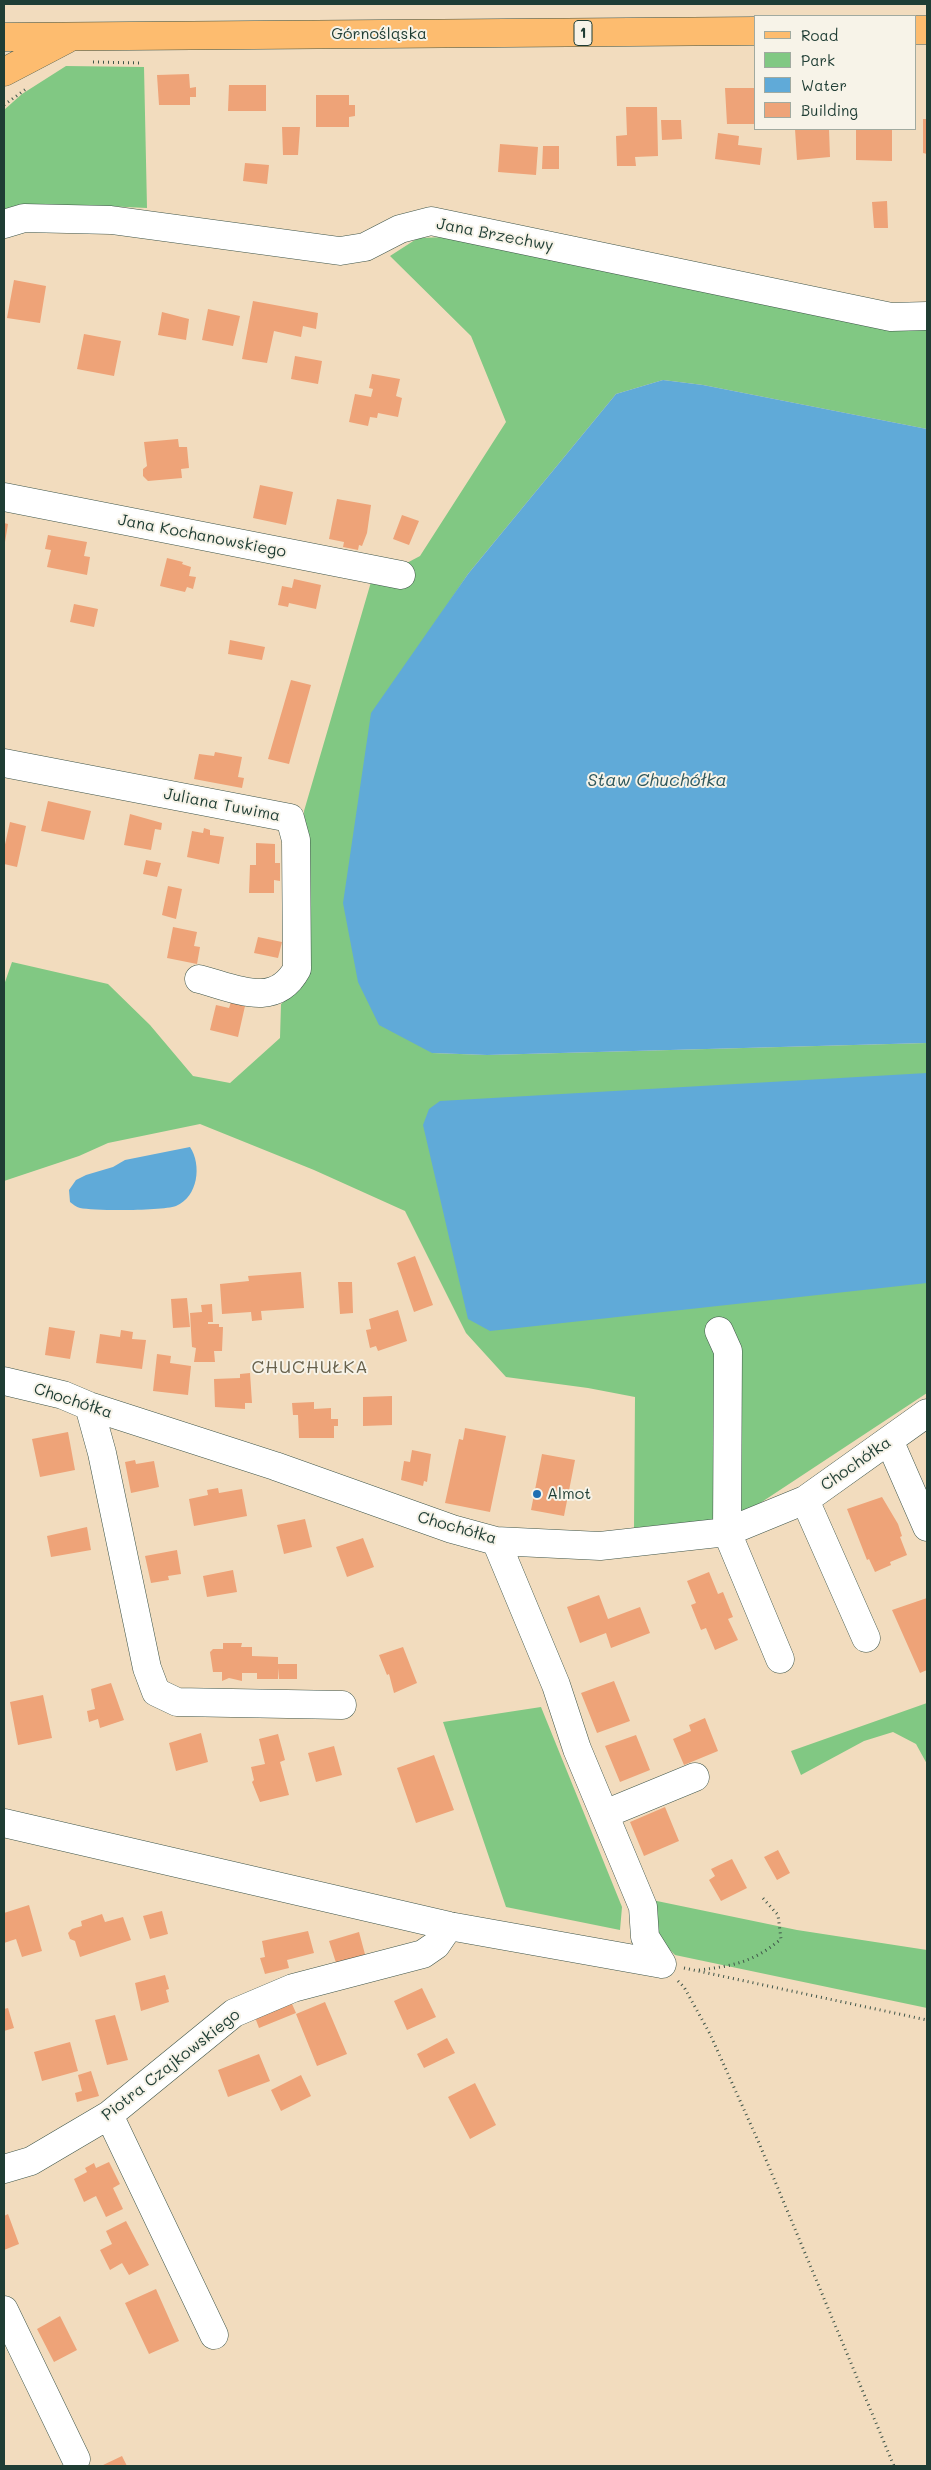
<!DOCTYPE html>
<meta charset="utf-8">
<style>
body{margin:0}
#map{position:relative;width:931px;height:2470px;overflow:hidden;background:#f2dcbe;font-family:Mali,sans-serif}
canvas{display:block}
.frame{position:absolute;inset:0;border:5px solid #1f3d34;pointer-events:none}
.legend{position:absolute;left:754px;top:15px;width:162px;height:115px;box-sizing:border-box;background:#f7f3e8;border:1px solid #a1aaa0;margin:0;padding:6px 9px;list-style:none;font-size:15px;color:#1f3d34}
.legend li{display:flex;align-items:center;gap:10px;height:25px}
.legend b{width:25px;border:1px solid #a1aaa0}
</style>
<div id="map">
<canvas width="931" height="2470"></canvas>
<div class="frame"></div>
<ul class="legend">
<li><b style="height:6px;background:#fdbc6f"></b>Road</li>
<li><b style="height:14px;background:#81c883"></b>Park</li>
<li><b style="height:14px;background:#60aad8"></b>Water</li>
<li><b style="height:14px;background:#eea378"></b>Building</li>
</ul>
</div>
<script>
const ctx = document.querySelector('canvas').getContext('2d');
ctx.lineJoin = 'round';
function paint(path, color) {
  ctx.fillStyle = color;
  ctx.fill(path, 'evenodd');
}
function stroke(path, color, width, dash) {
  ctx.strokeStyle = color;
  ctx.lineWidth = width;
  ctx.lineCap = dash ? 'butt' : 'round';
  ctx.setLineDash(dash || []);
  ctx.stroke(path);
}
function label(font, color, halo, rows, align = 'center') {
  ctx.font = font + ' Mali,sans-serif';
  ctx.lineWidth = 4;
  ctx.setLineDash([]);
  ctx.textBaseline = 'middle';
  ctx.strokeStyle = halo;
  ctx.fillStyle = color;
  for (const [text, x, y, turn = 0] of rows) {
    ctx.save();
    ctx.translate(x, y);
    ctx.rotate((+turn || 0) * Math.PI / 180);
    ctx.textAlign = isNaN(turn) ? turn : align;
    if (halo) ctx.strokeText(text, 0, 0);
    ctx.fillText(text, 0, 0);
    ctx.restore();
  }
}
paint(new Path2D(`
 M66,66l78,1 3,141 -42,-2 -101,10v-106l18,-16z
 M448,237l479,90v102l-224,-44 -40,-5 -47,14 -148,180 -41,61 5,418 55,2 440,-12v350l-188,124 -105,11 1,-131 -47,-9 -82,-11 -40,-44 -61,-122 -91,-41 -114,-46 -92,19 -29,13 -75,25v-196l8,-23 96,22 42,41 43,51 37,7 50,-45 1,-34 21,-18 6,-32 -4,-143 67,-229 49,-26 86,-134 -35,-86 -81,-80 28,-18z
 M927,1703v61l-11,-20 -23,-12 -29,9 -63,34 -10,-24z
 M541,1707l81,200 -2,23 -114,-23 -63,-185z
 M652,1900l145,30 130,20v58l-252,-53 -17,-17z`), '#81c883');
paint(new Path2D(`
 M663,380l40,5 224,44v614l-440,12 -55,-2 -53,-28 -21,-43 -15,-79 28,-190 97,-139 148,-180z
 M927,1073v210l-437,48 -22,-12 -45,-194 6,-16 11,-8z
 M190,1147c12,18 8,50 -14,59 -14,5 -82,5 -96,2 -4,-1 -7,-4 -10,-6l-1,-12 7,-10 10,-5 27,-8 12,-7z`), '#60aad8');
paint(new Path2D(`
 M189,74l1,14 6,-1v10h-6v8h-31l-2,-30z
 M229,85h37v26h-38z
 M725,88h30v36h-28z
 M316,95h33v10h6v11l-6,1v10h-33z
 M626,107h31l1,49 -23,1 1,9h-19l-1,-30 11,-1z
 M923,119h4v35l-4,-1z
 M661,120h20l1,19 -20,1z
 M282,127h18l-2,28h-15z
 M795,129h34l1,28 -33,3z
 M856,129h36v32l-36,-1z
 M718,133l21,3 -1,9 24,3 -2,17 -45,-6z
 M500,144l38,3 -2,28 -38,-3z
 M543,146h16v23h-17z
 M245,163l24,2 -2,19 -24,-3z
 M887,201l1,27h-14l-2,-26z
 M14,280l32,6 -6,37 -33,-5z
 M253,301l65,12 -2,16 -13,-3 -2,11 -27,-6 -7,32 -25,-4z
 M208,309l32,7 -7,30 -31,-6z
 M162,312l27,7 -3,21 -28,-5z
 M84,334l37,7 -7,35 -37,-7z
 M295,356l27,5 -4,23 -27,-5z
 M372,374l28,5 -4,17 6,2 -4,19 -20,-4 -1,5 -7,-1 -2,9 -19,-4 6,-28 16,3 2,-8 -4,-1z
 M178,439l1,8h8l2,21 -8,1 1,9 -34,3 -5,-5v-7l4,-3 -3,-24z
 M260,485l33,7 -7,33 -33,-7z
 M337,499l34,6 -4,28 -5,13 -3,-1 -1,5 -15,-3 1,-5 -15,-3z
 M402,515l17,6 -10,24 -16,-6z
 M4,523l4,1 -3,18h-1z
 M48,535l39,7 -3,14 6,1 -3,18 -40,-8 4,-17 -6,-1z
 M167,558l16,4 -1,2 9,3 -2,9 7,1 -3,12 -6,-2 -2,5 -25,-6z
 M294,579l27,6 -5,24 -27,-6 -1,4 -10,-2 4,-19 10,2z
 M74,604l24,5 -4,18 -24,-5z
 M230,640l35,7 -3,13 -34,-6z
 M291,680l20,5 -22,79 -21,-5z
 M215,752l27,5 -4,20 6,1 -2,10 -48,-9 5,-25 15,2z
 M48,801l43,10 -7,29 -43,-9z
 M130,814l32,9 -1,7 -6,-1 -4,21 -27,-5z
 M10,822l16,4 -9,41 -13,-3v-15z
 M204,828l6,2v5l14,2 -5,27 -32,-7 5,-26 11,2z
 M256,843l19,1v19h5v18l-6,-1v13h-25l1,-28h6z
 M146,860l15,3 -4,14 -14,-3z
 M168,886l14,3 -6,30 -14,-4z
 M173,927l24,5 -3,14 6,1 -3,17 -30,-6z
 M258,937l24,5 -4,16 -24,-5z
 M231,1002l14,4 -7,31 -28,-7 6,-25 13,3z
 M415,1256l18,49 -19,7 -17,-49z
 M301,1272l3,36 -43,3 1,9 -10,1 -1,-9 -29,2 -2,-30 29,-3 -1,-5z
 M338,1282h14l1,31 -13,1z
 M187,1298l3,29 -17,1 -2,-29z
 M212,1304l1,18h-5v2h11v3h4l-1,24h-8l1,11h-21l2,-14 -4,-1 -2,-34 12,-1 -1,-7z
 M398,1310l9,31 -29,10 -2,-5 -6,2 -4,-18 5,-1 -2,-10z
 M49,1327l26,4 -5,28 -25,-4z
 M121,1330l12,2 -1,7 14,1 -4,29 -46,-6 4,-29 20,3z
 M157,1354l14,2 -1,7 21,3 -3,29 -35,-4z
 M250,1373l2,30h-7v6l-30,-2 -1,-28 26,-1v-4z
 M392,1396v29l-29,1v-29z
 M314,1402v7l17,-1v11h7v7h-4v12h-35l-1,-23h-5l-1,-12z
 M465,1428l41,8 -16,76 -45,-9 14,-64 4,1z
 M68,1432l7,38 -35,7 -8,-38z
 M412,1450l19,4 -4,28 -3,-1 -1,5 -22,-6 3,-19 6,1z
 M542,1454l33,6 -11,56 -33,-6z
 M135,1460l1,4 18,-3 5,26 -28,6 -6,-31z
 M218,1488l1,5 23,-4 5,27 -53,10 -5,-27 19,-4 -1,-5z
 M882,1497l16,27 4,12 -2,1 7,18 -17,7 1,3 -16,7 -6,-13 -2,1 -20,-51z
 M305,1519l7,28 -28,7 -7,-29z
 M87,1527l4,23 -40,7 -4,-21z
 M363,1538l11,29 -27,10 -11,-30z
 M177,1550l4,24 -13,2 1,4 -18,3 -6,-27z
 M233,1570l4,22 -30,5 -4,-21z
 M709,1572l9,22 5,-2 10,25 -5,2 10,21 -23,10 -9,-22 -5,2 -10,-25 5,-2 -9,-22z
 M599,1595l9,24 32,-12 10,26 -39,15 -5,-15 -26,10 -13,-36z
 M927,1598v72l-7,3 -28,-63z
 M223,1643h19l-1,4h11v9l26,1v7h19v15h-18l-1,-11v11h-21v-6h-15v8l-13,-3 -7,3v-9h-9l-3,-20 3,-3h10z
 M403,1647l14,36 -23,10 -5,-19 -2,1 -8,-20z
 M614,1681l16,40 -33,12 -16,-40z
 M111,1683l13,37 -24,8 -2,-9 -9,3 -2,-11 8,-2 -4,-20z
 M43,1695l9,43 -34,7 -8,-43z
 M705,1718l13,33 -34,14 -11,-26 18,-8 -2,-6z
 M201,1733l7,29 -32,9 -7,-28z
 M278,1734l7,26 -5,2 9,33 -29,7 -8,-20 2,-2 -3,-13 14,-3 -6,-25z
 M636,1735l14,35 -30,12 -15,-36z
 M334,1746l8,29 -26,7 -8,-29z
 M434,1755l20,55 -38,13 -19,-55z
 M665,1807l14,34 -35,15 -14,-34z
 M778,1850l12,23 -13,7 -13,-23z
 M732,1859l15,29 -26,13 -12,-21 6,-4 -4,-7z
 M29,1905l13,46 -20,6 -6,-18 -12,4v-30z
 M162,1911l6,23 -18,5 -7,-23z
 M102,1914l3,8 18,-5 8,23 -51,17 -5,-16 -5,-2 -2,-6 4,-4 10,-3 -1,-5z
 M308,1931l6,22 -27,7 2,8 -24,6 -5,-16 5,-1 -3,-16z
 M359,1932l7,26 -29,8 -8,-25z
 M165,1975l4,14 -3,1 3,12 -28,9 -6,-28z
 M422,1988l14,29 -29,13 -13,-29z
 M289,1997l7,16 -37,15 -6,-16z
 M325,2002l22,52 -30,12 -21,-52z
 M8,2008l6,20 -10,3v-22z
 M115,2015l13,45 -21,5 -12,-45z
 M447,2038l8,15 -31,15 -7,-14z
 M70,2042l8,29 -36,10 -8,-29z
 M259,2054l11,27 -42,16 -10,-27z
 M91,2071l8,25 -22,6 -2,-9 7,-2 -4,-16z
 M301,2075l10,21 -30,15 -10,-21z
 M475,2083l21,42 -26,14 -22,-42z
 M109,2162l11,22 -7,4 10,21 -17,8 -10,-21 -12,6 -10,-23 13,-7 -2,-4 9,-5 2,5z
 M8,2214l11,30 -15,6v-34z
 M126,2221l23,44 -20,10 -7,-12 -12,7 -10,-20 12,-6 -6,-13z
 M156,2289l23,52 -30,13 -24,-51z
 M60,2316l17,34 -23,12 -17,-33z
 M122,2456l5,10h-26z`), '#eea378');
const minor = new Path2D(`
 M4,224l20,-6 87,2 229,31 25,-4 35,-18 31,-8 460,96 36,-1
 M4,497l397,78
 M4,763l286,55 6,22 1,129c-22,41 -62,19 -98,10
 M719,1331l9,20 -1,181 53,127
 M4,1381l59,14 26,11 186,60 177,63 44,12 104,5 127,-14 78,-32 122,-87
 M89,1406l13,47 45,215 9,24 21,10 165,3
 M889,1440l38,87
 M805,1500l61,138
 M496,1541l60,144 21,64 66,158 2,30 17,27
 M605,1814l90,-37
 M4,1823l445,103 213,38
 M109,2115l105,220
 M4,2169l27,-8 78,-46 125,-102 59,-25 130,-34 13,-9 13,-19
 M4,2310l72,149`);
const major = new Path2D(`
 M915,30h12
 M4,37l751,-6
 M4,72l63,-33`);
stroke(minor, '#3f5549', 29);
stroke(major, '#3f5549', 29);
stroke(new Path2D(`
 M93,62l49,1
 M4,105l22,-16
 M684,1968l243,52
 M699,1970c34,-4 55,-8 82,-31l-3,-24 -16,-18
 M678,1981l6,6 26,47 49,109 135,323`), '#3f5549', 3, [1, 4]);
stroke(minor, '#fff', 28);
stroke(major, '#fdbc6f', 28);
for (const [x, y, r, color] of [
 [537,1494,5,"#1f6fb2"]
]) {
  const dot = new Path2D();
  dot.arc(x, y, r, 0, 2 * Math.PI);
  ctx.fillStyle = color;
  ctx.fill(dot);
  stroke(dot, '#f7f3e8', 2);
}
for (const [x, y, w] of [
 [583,33,18]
]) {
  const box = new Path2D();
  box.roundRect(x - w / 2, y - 12.5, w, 25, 4);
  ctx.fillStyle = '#f7f3e8';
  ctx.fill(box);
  stroke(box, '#1f3d34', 1);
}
label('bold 15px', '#1f3d34', null, [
 ["1",583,33]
]);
label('16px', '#1f3d34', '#f7f3e8', [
 ["Górnośląska",379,34],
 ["Jana Brzechwy",495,235,11],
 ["Jana Kochanowskiego",202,536,11],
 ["Juliana Tuwima",222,805,11],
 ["Chochółka",73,1401,18],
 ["Chochółka",856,1464,-35],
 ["Chochółka",457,1528,16],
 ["Piotra Czajkowskiego",171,2065,-38]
]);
label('16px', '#1f3d34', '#f7f3e8', [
 ["Almot",547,1494]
], 'left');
label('italic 18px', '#2f585d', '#f7f3e8', [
 ["Staw Chuchółka",657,780]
]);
ctx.letterSpacing = '1px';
label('18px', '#67614c', '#f7f3e8', [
 ["CHUCHUŁKA",310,1367]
]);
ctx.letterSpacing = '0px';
</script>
